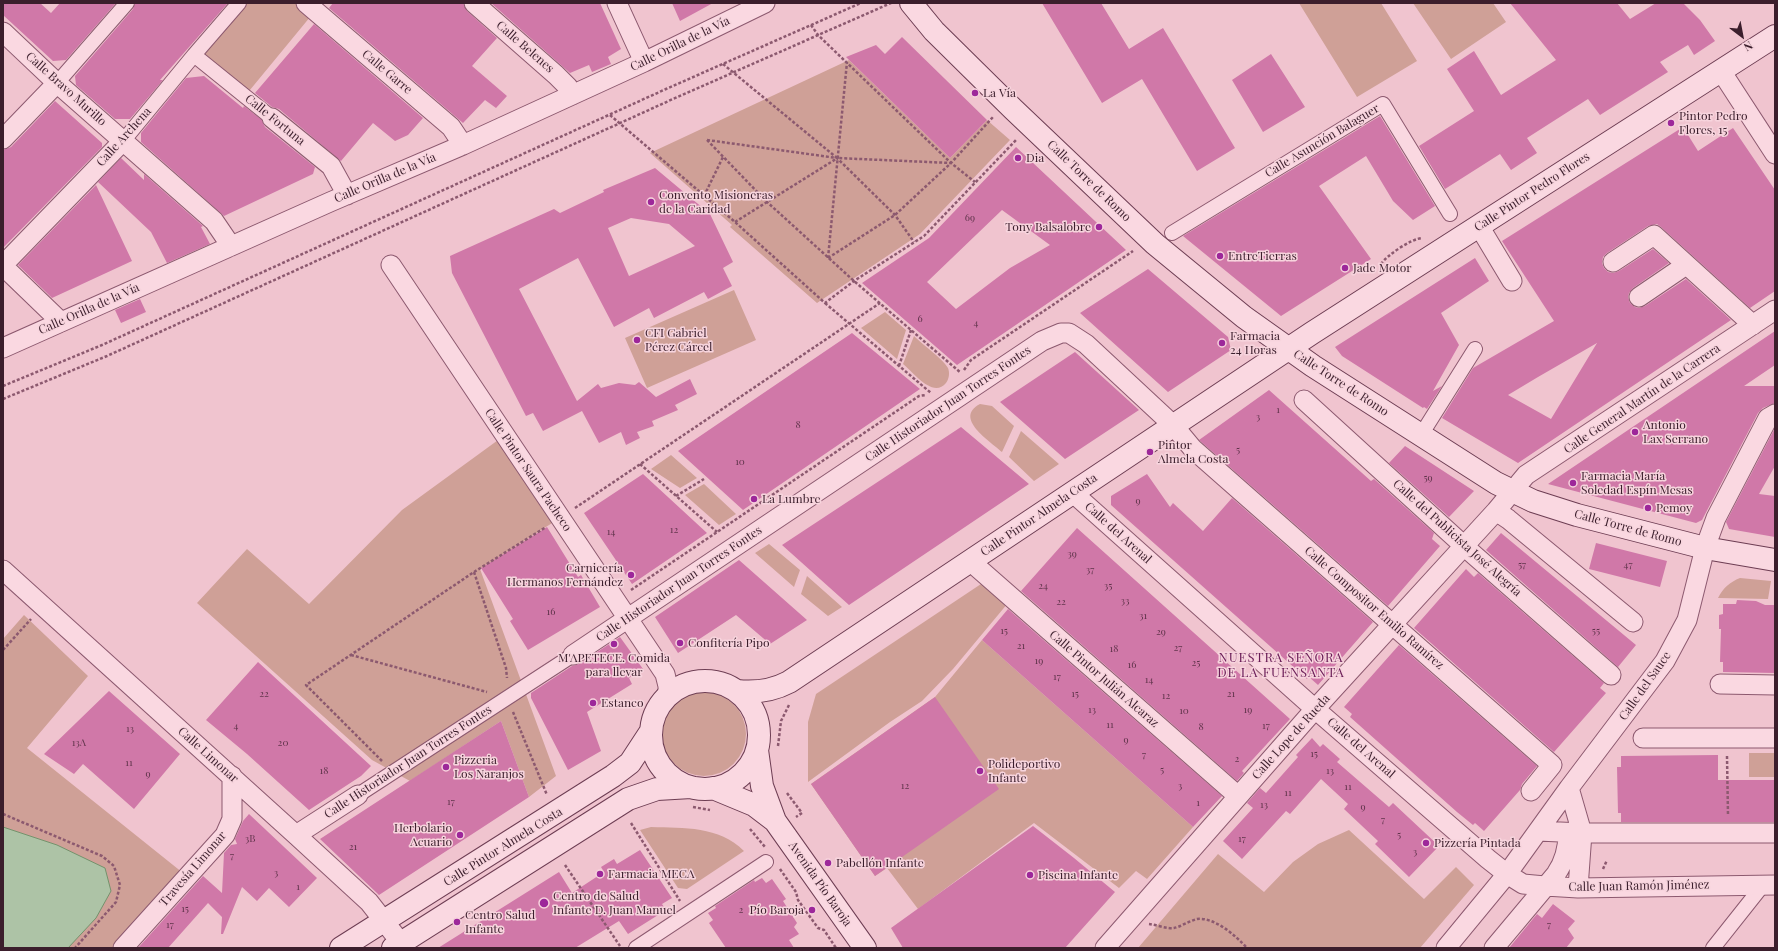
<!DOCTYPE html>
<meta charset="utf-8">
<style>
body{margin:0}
#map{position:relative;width:1778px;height:951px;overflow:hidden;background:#f0c4cf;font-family:"Playfair Display",serif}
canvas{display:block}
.frame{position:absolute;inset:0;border:4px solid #3b1e2c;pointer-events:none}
.north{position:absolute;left:1722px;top:16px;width:40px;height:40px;-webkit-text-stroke:3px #f7d4dd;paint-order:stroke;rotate:148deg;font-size:11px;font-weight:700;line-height:16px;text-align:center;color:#3b1e2c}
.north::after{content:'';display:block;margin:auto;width:14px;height:18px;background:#3b1e2c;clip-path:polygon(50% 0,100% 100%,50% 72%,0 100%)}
</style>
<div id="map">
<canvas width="1778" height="951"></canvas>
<div class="frame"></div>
<div class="north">N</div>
</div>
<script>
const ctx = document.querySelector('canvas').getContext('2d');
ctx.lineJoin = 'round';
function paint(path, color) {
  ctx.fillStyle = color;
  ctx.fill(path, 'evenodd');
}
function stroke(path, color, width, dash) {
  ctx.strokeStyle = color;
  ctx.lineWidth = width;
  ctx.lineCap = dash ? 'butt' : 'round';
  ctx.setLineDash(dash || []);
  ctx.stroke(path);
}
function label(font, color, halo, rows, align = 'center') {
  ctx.font = font + ' "Playfair Display",serif';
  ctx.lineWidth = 3;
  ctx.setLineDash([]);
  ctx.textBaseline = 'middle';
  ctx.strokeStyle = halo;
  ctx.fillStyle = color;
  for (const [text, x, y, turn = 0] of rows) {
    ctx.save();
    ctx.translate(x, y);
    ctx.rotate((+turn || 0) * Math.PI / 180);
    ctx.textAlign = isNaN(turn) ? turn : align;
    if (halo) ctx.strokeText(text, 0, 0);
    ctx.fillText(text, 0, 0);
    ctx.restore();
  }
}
paint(new Path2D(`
 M239,3h67l9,8 -70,85 -51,-41z
 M1299,3h82l36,58 -60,36z
 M1413,3h80l13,19 -55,37z
 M849,60l101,98 37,-38 23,20 -90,94 -103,69 -87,-76 2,-2 -82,-72z
 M734,290l22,50 -109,48 -22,-50z
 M885,312l21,18 -9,29 -36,-31z
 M914,336c9,9 28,22 34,32 2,5 1,11 -2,15 -13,16 -33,-11 -43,-19z
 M980,404l12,2 22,20 -12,26c-12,-11 -49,-34 -22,-48z
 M1021,431l38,33 -25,17 -25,-24z
 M505,435l55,83 -80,51 76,207 -27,21 -28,-76 -91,60 -38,-21 -175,-157 50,-54 62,55 93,-94z
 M671,455l26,23 -17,10 -29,-19z
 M704,484l32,30 -17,11 -34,-30z
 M769,544l31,26 -6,17 -39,-34z
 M807,576l35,31 -14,9 -27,-22z
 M1740,578l31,3 -3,18 -50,-1c5,-10 12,-16 22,-20z
 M981,584l27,19 -55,66 -31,32 -32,21 -82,60v-60l8,-28z
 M24,615l64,61 -61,72 161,129 -65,71h-120v-309z
 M982,640l211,187 -46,52 -11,-8 -17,17 -85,-65 -116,86 -31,-41 -12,8 -64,-92 124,-87z
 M662 734a42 42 0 1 1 84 0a42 42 0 1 1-84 0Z
 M1749,753h26v24h-26z
 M651,827c33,1 68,-1 93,24l-57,38 -9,-1 -38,-58z
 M1349,830l75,69 32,-32 18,18 -54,63h-282l80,-94 46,38 29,-30 25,-18z`), '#cfa097');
const water = new Path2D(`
 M3,827l54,18 48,23 6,23 -15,27 -28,30h-65z`);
paint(water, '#adc3a6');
stroke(water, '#74926c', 1);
paint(new Path2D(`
 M3,3h37l11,10 9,-10h56l-50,57 -13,1 -50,-46z
 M135,3h93l-68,77h3l-33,39h-15l-39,-34 -1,-9 58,-67z
 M333,3h130l4,8 30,27 -25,28 35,30 -11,12 -11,-8 -22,23 -134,-115z
 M491,3h109l21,46 -13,8 3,7 -19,8 -3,-7 -19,8z
 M672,3h41l-33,18z
 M1042,3h59l28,46 34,-21 72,120 -38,23 -55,-92 -40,24z
 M1510,3h107l13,16 26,-16h27l17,17 15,21 -21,14 -6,-10 -28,17 8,10 -68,43 -12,-16 -61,39 10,15 -26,17 -11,-16 -55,35 -26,-43 55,-35 -27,-42 27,-18 27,44 55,-35z
 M314,24l109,94 -15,17 -13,6 -22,-18 -32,38 -62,-52 -7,-2 -17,-14z
 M902,37l85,83 -37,38 -104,-101 30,-12 9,9z
 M1271,54l34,53 -42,25 -31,-52z
 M204,76l39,32 1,-2 18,14 3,7 50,40 -2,7 -89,42 -83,-74v-9l45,-55z
 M55,101l47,42v4l-99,101v-98l8,-3z
 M1380,116l55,90 -22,14 -20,-19 -27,-45 -47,30 52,73 -90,57 -98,-80z
 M1683,127l15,24 35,-23 42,62v101l-25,17 -89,-81 -4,-3 -9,2 -41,27 -4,4 -1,6 2,5 4,4 5,1 6,-2 34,-22 16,14 -36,25 -4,5 -1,4 2,6 5,4 4,1 6,-2 41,-27 45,41 -213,143 -76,-45 31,-50 81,-47 -52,-80zM1597,343l-46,76 -43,-24 30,-18z
 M1016,147l110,103 -169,115 -95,-82 67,-45zM1002,210l48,35 -40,23 -54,41 -29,-27z
 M121,158l23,22v-6l59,52 -2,1 9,17 -43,19 -16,-31 -53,-50z
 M655,168l55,46 23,48 -10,6 9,18 -24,13 -4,-7 -50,26 -5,-10 -35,19 -36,-69 -59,31 58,112 21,-17 3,4 18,-5 16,2 4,-3 17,15 34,-18 7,15 -22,11 3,5 -26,11 2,5 -17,6 3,6 -14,7 -5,-13 -22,11 -17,-32 -39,20 -10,-18 -7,3 -74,-143 -2,-17 104,-47 6,4 44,-21 -1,-2zM631,218l38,6 26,22 -66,30 -21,-48z
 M96,185l36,76 -80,37 -34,-33z
 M1475,258l14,23 -48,32 18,32 -26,46 9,-5 -15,23 -3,-2 -1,1 -81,-52 -7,-9z
 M1148,269l80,68 3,13 -63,42 -88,-79z
 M140,299l6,13 -25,11 -6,-13z
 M1775,331v34l-31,21h31v17l-12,5 -5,5 -56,107 -6,3 -148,-39z
 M852,333l68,56 -177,121 -65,-59z
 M1075,352l64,58 -74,49 -65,-57z
 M1269,390l102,91 3,-2 60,54 -2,6 8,7 -52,60 -189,-166z
 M961,427l68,57 -180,121 -67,-60z
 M1775,428v38l-16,28 16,2v41l-46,-8 -3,-7z
 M1405,446l69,45 -25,26 -60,-54z
 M643,474l64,59 -75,51 -48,-71z
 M1147,474l23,33 3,-4 30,28 29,-33 141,124 -55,63 -9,-8 -2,2 -196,-174v-9z
 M547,527l31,50 3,-2 19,32 -72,43 -18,-29 3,-2 -32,-51z
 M1077,528l213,191 -48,52 2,2 -7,8 -216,-190z
 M1501,533l135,112 -18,22 -132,-117z
 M1596,543l71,18 -7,26 -71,-18z
 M739,560l68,60 -37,24 -34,-29 -58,38 -23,-36z
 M1466,569l8,8 4,-4 126,110 -4,5 6,5 -52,59 -140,-124z
 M1737,600l19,1 9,4h10v68l-52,-1v-10h-3l1,-33h-2v-14l4,-1v-10h13z
 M1008,609l214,187 -29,31 -211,-187z
 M620,637l23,32 -14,9 3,6 -45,28 14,39 -33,19 -37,-72v-5l41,-27 7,-2z
 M1399,645l138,121 -15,18 -2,6 -36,41 -9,-8 -2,2 -16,-13 -107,-95 2,-3 -8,-7z
 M258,662l113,104 -10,10 -52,34 -62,-56 -41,-34z
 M109,691l71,63 -46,55 -51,-45 -9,10 -30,-20z
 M935,697l64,92 -124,87 -64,-92z
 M501,721l28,76 -150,98 -59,-56z
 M1312,738l8,9 3,-3 17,15 -3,3 52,45 4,-4 46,43 -30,31 -34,-33 3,-3 -34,-32 4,-5 -27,-25 -31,35 -4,-3 -44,48 -19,-18 30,-33 -6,-5 13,-15 6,5 32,-36 -2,-2z
 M1718,755v25h57v42h-154v-9h-3l-1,-46h4v-11z
 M249,814l68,64 -28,29 -20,-19 -12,13 -15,-14 -19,47h-2l1,-17 -14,-14 -40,45h-30l65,-72 19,17 2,-40 7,-8 6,-1 -2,-5 8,-18z
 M1033,826l41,32 41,34 -50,56h-162l-12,-20z
 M640,850l32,48 -10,6 4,6 -38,24 -9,-13 -44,27h-137l121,-76 13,21 32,-21 -3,-5 13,-8 3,5z
 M762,878l4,5 6,-4 14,20 -3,2 14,22 -3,4 5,7 -10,6 5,8h-68l-17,-25 4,-3 -5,-7 8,-5 -1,-2 39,-26 1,2z
 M1553,904l22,17 -7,8 6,9 -8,10h-57l28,-34 5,4z`), '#d078a8');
const pedestrian = new Path2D(`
 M194,55l78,63
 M57,83l70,-80
 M124,140l70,-85 45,-52
 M1172,233l211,-129 67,110
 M1421,435l54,-86
 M358,795l215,-140
 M636,948l130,-86
 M1713,948l50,-63`);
const minor = new Path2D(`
 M306,3l145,124 12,18
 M474,3l82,72 12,12 4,8
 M617,3l27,59
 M3,32l54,51 157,138 17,25
 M1721,71l54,83
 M272,118l59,48 16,29
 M3,139l54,-56
 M1479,226l33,55
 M1613,262l41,-27 99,90
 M3,265l121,-125
 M391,265l274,409 3,12v10
 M3,266l58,56
 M1639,297l47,-32
 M3,348l327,-146 133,-57 181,-83 121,-59
 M1304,400l170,155 137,120
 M1073,493l242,216 173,150 19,15 16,10 22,2 33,2 197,-3
 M1496,511l12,8 125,103
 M970,561l268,235
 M3,570l293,265 73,67 36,46
 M573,655l469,-314 19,-8h8l17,11 87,81 20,24 359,316 -21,26
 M1720,684l55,1
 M1643,738h132
 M1569,788l13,45 -4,55
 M1538,831l44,2h193
 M296,835l62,-40
 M123,948l102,-113 7,-16v-43
 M1105,948l210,-239 181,-198 30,-36 249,-165
 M1446,948l61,-74 62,-86 96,-127 22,-41 18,-72 11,-30 52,-100 7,-4
 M1494,948l62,-74c9,-13 12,-25 12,-41`);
const secondary = new Path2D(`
 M911,3l23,28 79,78 142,135 89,73 69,49 183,117 37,18 44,14 128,33 70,12
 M651 735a54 54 0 1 1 108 0a54 54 0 1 1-108 0Z
 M737,691c19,2 35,0 52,-9l523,-349 463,-297
 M757,750l5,36 13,35 90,127
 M713,788l41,17 21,16
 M341,948l272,-172 17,-13 21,-32
 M393,948l235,-149 29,-10 34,-2`);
stroke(pedestrian, '#8c596f', 16);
stroke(minor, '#8c596f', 21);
stroke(secondary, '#6d3d53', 24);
stroke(new Path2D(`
 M811,25l7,10 133,128 24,19
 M723,64l114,94 114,5
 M610,115l125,107 90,81 29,-22 70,-45 93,-97
 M707,140l59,61 88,80 107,92
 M707,140l130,18 58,57 19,27
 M704,196l19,-39
 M735,222l101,-63
 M828,258l67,-43 56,-52 42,-46
 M828,258l19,-196
 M1381,264c6,-9 30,-25 41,-26
 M825,303l106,90
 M899,366l12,-36
 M964,370l7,-10 162,-109
 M3,386l99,-41 564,-256 195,-86
 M3,399l104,-43 566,-257 218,-96
 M640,464l77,68
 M676,496l28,-17
 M575,508l305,-205
 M474,572l32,96 1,10
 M631,590l288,-194 7,-1
 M3,650l28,-31
 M351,655l136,37
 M513,712l34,83
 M778,746l3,-25 8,-16
 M1727,756l1,59
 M382,761l-76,-76 168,-113 72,-45
 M787,793l15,20 -6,4
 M693,807l17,3
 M3,814l99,42 12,10 6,19 -4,17 -41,46
 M631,823l49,78
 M750,829l15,18
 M565,865l55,81
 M780,869l16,23 2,8 20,28 6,2 12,18
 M1603,869l4,-9
 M1149,924c8,1 18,5 25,4 6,-1 15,-7 23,-9 18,-2 39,17 50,29`), '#8c596f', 2.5, [3, 2]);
stroke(pedestrian, '#fad8e1', 14);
stroke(minor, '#fad8e1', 19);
stroke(secondary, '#fad8e1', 22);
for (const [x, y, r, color] of [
 [975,93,4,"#9d279a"],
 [1671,123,4,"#9d279a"],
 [1018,158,4,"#9d279a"],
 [651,202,4,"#9d279a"],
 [1099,227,4,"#9d279a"],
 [1220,256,4,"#9d279a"],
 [1345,268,4,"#9d279a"],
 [637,340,4,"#9d279a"],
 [1222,343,4,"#9d279a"],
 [1635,432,4,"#9d279a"],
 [1150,452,4,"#9d279a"],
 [1573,483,4,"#9d279a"],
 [754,499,4,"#9d279a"],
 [1648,508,4,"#9d279a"],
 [631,575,4,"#9d279a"],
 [680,643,4,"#9d279a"],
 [614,644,4,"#9d279a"],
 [593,703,4,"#9d279a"],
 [446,767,4,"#9d279a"],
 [980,771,4,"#9d279a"],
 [460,835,4,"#9d279a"],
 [1426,843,4,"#9d279a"],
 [828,863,4,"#9d279a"],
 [600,874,4,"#9d279a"],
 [1030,875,4,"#9d279a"],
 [544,903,5,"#9d279a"],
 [812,910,4,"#9d279a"],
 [457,922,4,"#9d279a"]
]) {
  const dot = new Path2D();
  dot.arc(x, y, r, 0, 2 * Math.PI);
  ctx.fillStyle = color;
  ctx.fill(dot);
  stroke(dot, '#f7d4dd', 1.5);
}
label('10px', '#60344b', null, [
 ["69",970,218],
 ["6",920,319],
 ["4",976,323],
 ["1",1278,410],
 ["3",1258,417],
 ["8",798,425],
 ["5",1238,450],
 ["10",740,462],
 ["59",1428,478],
 ["9",1138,501],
 ["12",674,530],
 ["14",611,532],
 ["39",1072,554],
 ["57",1522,565],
 ["47",1628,565],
 ["37",1090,570],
 ["24",1043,586],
 ["35",1108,586],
 ["33",1125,601],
 ["22",1061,602],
 ["16",551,612],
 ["31",1143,616],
 ["15",1004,631],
 ["55",1596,631],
 ["29",1161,632],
 ["21",1021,646],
 ["27",1178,648],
 ["18",1114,649],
 ["19",1039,661],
 ["25",1196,663],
 ["16",1132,665],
 ["17",1057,677],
 ["14",1149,680],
 ["22",264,694],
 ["15",1075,694],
 ["21",1231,694],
 ["12",1166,696],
 ["13",1092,710],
 ["19",1248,710],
 ["10",1184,711],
 ["11",1110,725],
 ["4",236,726],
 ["17",1266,726],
 ["8",1201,727],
 ["13",130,729],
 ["9",1126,740],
 ["13A",79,743],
 ["20",283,743],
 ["15",1314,754],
 ["7",1144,755],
 ["2",1237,759],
 ["11",129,763],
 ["5",1162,770],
 ["18",324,771],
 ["13",1330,771],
 ["9",148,774],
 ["12",905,786],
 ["3",1180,786],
 ["11",1348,787],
 ["11",1288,793],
 ["17",451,802],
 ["1",1198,803],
 ["13",1264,805],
 ["9",1363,807],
 ["7",1383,820],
 ["5",1399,835],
 ["3B",250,839],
 ["17",1242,839],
 ["21",353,847],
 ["3",1415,852],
 ["7",232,856],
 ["3",276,873],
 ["1",298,887],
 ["15",185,909],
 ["2",741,910],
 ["17",170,925],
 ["7",1549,925]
]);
label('12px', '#3b1e2c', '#f7d4dd', [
 ["Calle Orilla de la Vía",680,44,-26],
 ["Calle Belenes",525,47,41],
 ["Calle Garre",387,72,40],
 ["Calle Bravo Murillo",66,89,42],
 ["Calle Fortuna",275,120,39],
 ["Calle Archena",124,137,-48],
 ["Calle Asunción Balaguer",1322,141,-31],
 ["Calle Orilla de la Vía",385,178,-23],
 ["Calle Torre de Romo",1089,181,44],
 ["Calle Pintor Pedro Flores",1532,192,-33],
 ["Calle Orilla de la Vía",89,309,-24],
 ["Calle Torre de Romo",1341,383,33],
 ["Calle General Martín de la Carrera",1642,399,-34],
 ["Calle Historiador Juan Torres Fontes",948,404,-34],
 ["Calle Pintor Saura Pacheco",528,470,56],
 ["Calle Pintor Almela Costa",1039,515,-34],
 ["Calle Torre de Romo",1628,528,15],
 ["Calle del Arenal",1118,533,42],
 ["Calle del Publicista José Alegría",1457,538,42],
 ["Calle Historiador Juan Torres Fontes",679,584,-34],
 ["Calle Compositor Emilio Ramírez",1374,608,41],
 ["Calle Pintor Julián Alcaraz",1104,679,41],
 ["Calle del Sauce",1645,686,-55],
 ["Calle Lope de Rueda",1291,737,-48],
 ["Calle del Arenal",1361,748,41],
 ["Calle Limonar",208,755,42],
 ["Calle Historiador Juan Torres Fontes",408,762,-33],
 ["Calle Pintor Almela Costa",503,847,-32],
 ["Travesía Limonar",193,869,-49],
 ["Avenida Pío Baroja",820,884,55],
 ["Calle Juan Ramón Jiménez",1639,886,-1]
]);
label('12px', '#3b1e2c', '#f7d4dd', [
 ["La Vía",983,93],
 ["Pintor Pedro",1679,116],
 ["Flores, 15",1679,130],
 ["Dia",1026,158],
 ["Convento Misioneras",659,195],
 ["de la Caridad",659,209],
 ["Tony Balsalobre",1091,227,"right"],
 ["EntreTierras",1228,256],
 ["Jade Motor",1353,268],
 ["CFI Gabriel",645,333],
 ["Pérez Cárcel",645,347],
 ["Farmacia",1230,336],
 ["24 Horas",1230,350],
 ["Antonio",1643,425],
 ["Lax Serrano",1643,439],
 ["Pintor",1158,445],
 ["Almela Costa",1158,459],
 ["Farmacia María",1581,476],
 ["Soledad Espín Mesas",1581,490],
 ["La Lumbre",762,499],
 ["Pemoy",1656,508],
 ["Carnicería",623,568,"right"],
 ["Hermanos Fernández",623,582,"right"],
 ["Confitería Pipo",688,643],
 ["M'APETECE. Comida",614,658,"center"],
 ["para llevar",614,672,"center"],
 ["Estanco",601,703],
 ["Pizzeria",454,760],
 ["Los Naranjos",454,774],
 ["Polideportivo",988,764],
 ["Infante",988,778],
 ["Herbolario",452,828,"right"],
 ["Acuario",452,842,"right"],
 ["Pizzería Pintada",1434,843],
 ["Pabellón Infante",836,863],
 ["Farmacia MECA",608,874],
 ["Piscina Infante",1038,875],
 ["Centro de Salud",553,896],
 ["Infante D. Juan Manuel",553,910],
 ["Pío Baroja",804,910,"right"],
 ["Centro Salud",465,915],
 ["Infante",465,929]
], 'left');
ctx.letterSpacing = '1px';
label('13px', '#691b56', '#f7d4dd', [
 ["NUESTRA SEÑORA",1281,658],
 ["DE LA FUENSANTA",1281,673]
]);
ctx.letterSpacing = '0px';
</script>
